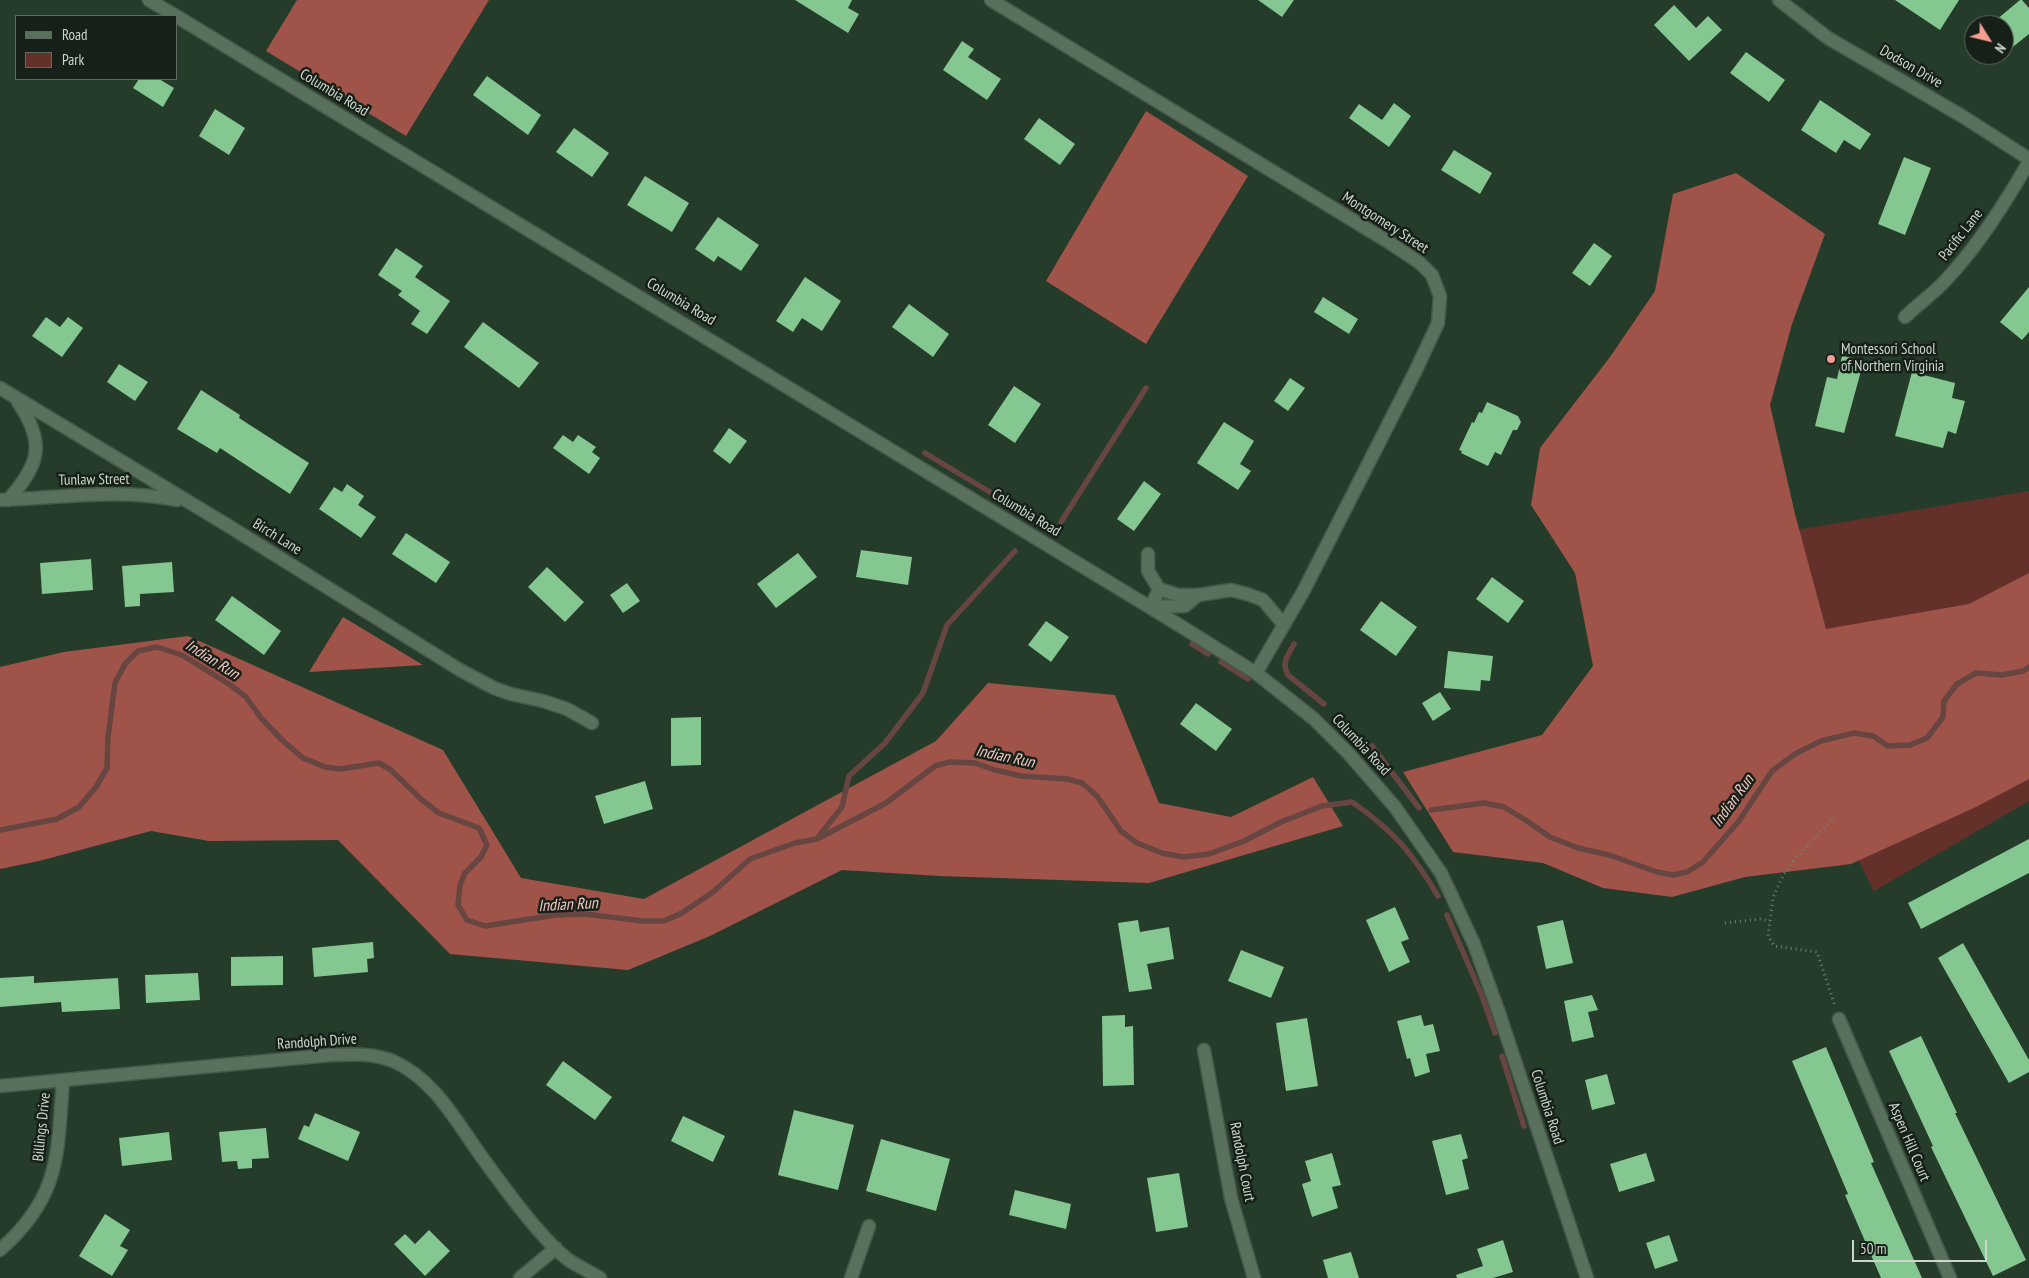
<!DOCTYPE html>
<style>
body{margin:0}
#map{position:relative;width:2029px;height:1278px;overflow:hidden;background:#263c2a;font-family:"PT Sans Narrow",sans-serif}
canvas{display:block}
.legend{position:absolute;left:15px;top:15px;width:162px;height:65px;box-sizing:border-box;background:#162018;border:1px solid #5e6960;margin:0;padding:6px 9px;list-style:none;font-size:15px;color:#cad7cb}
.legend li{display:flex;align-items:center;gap:10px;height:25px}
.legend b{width:25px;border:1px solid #5e6960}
.north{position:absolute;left:1964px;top:15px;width:50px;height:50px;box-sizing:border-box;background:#162018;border:1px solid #5e6960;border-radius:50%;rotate:126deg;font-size:14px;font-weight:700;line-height:20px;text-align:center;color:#cad7cb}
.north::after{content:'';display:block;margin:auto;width:18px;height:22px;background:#f59d90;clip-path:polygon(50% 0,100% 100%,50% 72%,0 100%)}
.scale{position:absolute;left:1852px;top:1240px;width:135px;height:22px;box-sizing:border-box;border:2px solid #cad7cb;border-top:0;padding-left:6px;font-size:15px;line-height:18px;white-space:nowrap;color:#cad7cb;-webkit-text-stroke:4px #162018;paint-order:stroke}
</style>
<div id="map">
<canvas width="2029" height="1278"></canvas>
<ul class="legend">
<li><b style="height:6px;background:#58705c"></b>Road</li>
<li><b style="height:14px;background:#64312a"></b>Park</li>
</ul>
<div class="north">N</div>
<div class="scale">50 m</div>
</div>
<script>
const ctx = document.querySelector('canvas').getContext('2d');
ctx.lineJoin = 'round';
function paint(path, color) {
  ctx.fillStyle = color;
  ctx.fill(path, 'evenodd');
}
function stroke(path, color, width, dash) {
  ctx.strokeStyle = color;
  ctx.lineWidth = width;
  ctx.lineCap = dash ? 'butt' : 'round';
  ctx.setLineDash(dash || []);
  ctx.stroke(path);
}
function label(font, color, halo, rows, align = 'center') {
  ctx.font = font + ' "PT Sans Narrow",sans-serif';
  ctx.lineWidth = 5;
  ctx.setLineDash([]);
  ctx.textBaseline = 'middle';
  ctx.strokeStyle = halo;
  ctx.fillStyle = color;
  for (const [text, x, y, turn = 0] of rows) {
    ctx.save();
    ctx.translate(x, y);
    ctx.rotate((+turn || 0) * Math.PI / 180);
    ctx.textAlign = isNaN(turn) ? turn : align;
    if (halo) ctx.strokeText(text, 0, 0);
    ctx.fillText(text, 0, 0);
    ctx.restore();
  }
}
paint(new Path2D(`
 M2029,491v310l-155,90 -173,-345z`), '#64312a');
paint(new Path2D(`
 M297,0h192l-83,136 -140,-85z
 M1146,111l102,65 -102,168 -100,-63z
 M1736,173l89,61 -33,90 -22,81 25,109 31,115 143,-25 60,-31v206l-53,28 -125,57 -106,13 -73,20 -69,-9 -60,-25 -90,-11 -50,-80 139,-37 51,-69 -18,-93 -44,-68 9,-57 70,-91 45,-66 18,-97z
 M343,617l80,48 -114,7z
 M188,636l255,114 78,128 123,21 292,-158 52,-58 127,12 44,108 72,14 82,-40 30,49 -194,57 -209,-7 -98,-6 -132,66 -82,34 -178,-16 -112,-114 -129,1 -58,-10 -112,30 -39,8v-202l64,-15z`), '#a05449');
stroke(new Path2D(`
 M925,453l78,47
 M1033,520l15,10
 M1061,522l85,-134
 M1192,644l16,10
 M1294,644c-6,11 -13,19 -6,31l36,29
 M1221,662l27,17
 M1372,746l47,62
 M1431,810l53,-7 20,4 23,14 23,16 28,11 31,7 48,17 16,3 14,-3 16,-10 36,-41 33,-50 23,-17 26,-13 33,-8 19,3 15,10 22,-1 17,-7 16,-21 1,-16 13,-17 19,-11 26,2 21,-4 6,-4
 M0,830l57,-11 22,-12 17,-20 11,-19 1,-31 7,-54 10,-19 13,-13 19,-4 25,8 50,31 14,11 15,21 21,22 21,18 22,9 15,2 39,-6 12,7 31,30 17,13 40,15 8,17 -6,12 -16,16 -5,12 -2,20 9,15 18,6 71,-11 29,-1 58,7h21l18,-8 31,-21 37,-33 45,-16 22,-4 69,-36 49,-37 15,-4 25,1 20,7 26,6 46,3 15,4 15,13 24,35 16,12 25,10 21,4 26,-3 35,-13 37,-19 41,-16 30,-4c42,29 60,51 86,94
 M819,836l23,-29 7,-31 36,-33 38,-50 24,-68 68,-74
 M1447,915l35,81 13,37
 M1502,1056l22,70`), '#674540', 5.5);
paint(new Path2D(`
 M795,0h57l-4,8 11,6 -11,19z
 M1258,0h36l-12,17z
 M1895,0h64l-19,30z
 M2020,0h2l7,8v26l-25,20v-29h-14z
 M1674,5l22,23 12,-12 14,14 -33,31 -35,-36z
 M962,41l12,8 -6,8 33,22 -14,21 -44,-30z
 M1746,52l39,28 -16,22 -39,-29z
 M487,76l54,39 -13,20 -55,-40z
 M139,79h20l15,9 -11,19 -30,-19z
 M1820,100l51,34 -11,16 -16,-10 -8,13 -35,-23z
 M1394,103l17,13 -22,31 -40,-29 10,-14 23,16z
 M215,109l30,19 -16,27 -30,-19z
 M1039,118l36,26 -15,21 -36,-26z
 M574,128l35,25 -17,24 -36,-25z
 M1454,150l38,23 -12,21 -39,-24z
 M1904,157l27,11 -26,67 -27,-11z
 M645,176l44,27 -17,29 -45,-27z
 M718,217l41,28 -18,26 -23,-15 -4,6 -19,-13z
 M1594,243l18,13 -22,30 -18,-13z
 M396,248l27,18 -8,11 35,24 -23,33 -16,-10 9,-13 -22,-16 4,-4 -24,-16z
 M805,277l36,24 -19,30 -20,-13 -9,14 -17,-11z
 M2029,287v45l-7,8 -22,-18z
 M1323,297l35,22 -9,15 -35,-22z
 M909,304l40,30 -16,23 -41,-30z
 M46,317l14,10 8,-10 15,11 -21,29 -30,-21z
 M483,322l56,41 -20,25 -55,-41z
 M1842,356l22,4 -20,73 -29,-7 12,-49 10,2z
 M119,364l29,18 -13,19 -28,-19z
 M1912,372l43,11 -3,15 13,3 -9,33 -8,-3 -5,17 -48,-12z
 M1290,378l15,10 -17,23 -14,-10z
 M1014,386l27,18 -26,39 -27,-18z
 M201,390l39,25 -1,3 70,45 -19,31 -70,-46 -3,5 -40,-24z
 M1487,402l31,14 3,6 -4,8h-4l-12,25 -6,-3 -7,14 -27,-13 1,-2 -3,-1 13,-28 2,1 5,-11 3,1z
 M1224,422l30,19 -14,23 11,7 -13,19 -41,-27z
 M729,428l18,13 -17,23 -17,-13z
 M563,435l10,7 5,-7 18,12 -4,5 8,6 -11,16 -36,-26z
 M1144,481l17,13 -27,37 -17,-12z
 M347,484l17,12 -6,9 18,12 -15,21 -42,-29 15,-22 8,5z
 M406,533l44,29 -14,21 -44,-29z
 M861,550l51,7 -4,28 -52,-8z
 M798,553l19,24 -41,31 -19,-24z
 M91,559l2,31 -51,4 -2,-31z
 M172,562l2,30 -34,2v12l-15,1 -3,-41z
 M547,567l37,35 -19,20 -37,-35z
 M1492,577l32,24 -16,22 -32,-24z
 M627,583l13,18 -17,12 -13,-18z
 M232,596l49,35 -17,24 -49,-35z
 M1381,601l36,26 -21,29 -36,-26z
 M1046,621l23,16 -18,25 -23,-17z
 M1448,651l45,5 -3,25 -9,-1 -1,11 -36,-3z
 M1440,692l11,17 -18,12 -11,-18z
 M1196,703l36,26 -16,22 -36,-27z
 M701,717v48l-30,1v-48z
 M645,781l8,28 -49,15 -9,-28z
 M2029,839v34l-108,56 -13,-26z
 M1395,907l14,32 -8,3 9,20 -21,10 -23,-52z
 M1138,920l2,12 29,-5 5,32 -27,5 5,25 -23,3 -11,-69z
 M1563,920l10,43 -27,6 -9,-43z
 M373,942l1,16 -7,1 1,13 -54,5 -2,-29z
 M1963,943l66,117v12l-20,11 -71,-125z
 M1241,950l43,17 -13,31 -43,-17z
 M283,956v29l-52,1v-29z
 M198,973l2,27 -54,3 -1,-28z
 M34,976v7l84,-5 2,31 -58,3 -1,-10 -61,5v-29z
 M1592,995l6,15 -10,2 6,25 -22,5 -8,-41z
 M1125,1015v12l8,-1 1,59 -31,1 -1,-70z
 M1421,1015l3,11 9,-2 7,27 -14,3 4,18 -15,5 -5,-19 -3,1 -10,-38z
 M1307,1018l11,68 -32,5 -10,-68z
 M1921,1036l36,77h-2l71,147 -33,16 -62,-129 2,-1 -44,-95z
 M1826,1047l48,115 -3,1 51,115h-41l-36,-83 3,-1 -56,-133z
 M563,1061l49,36 -17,23 -49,-35z
 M1607,1074l8,30 -23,6 -7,-30z
 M794,1110l60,15 -16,65 -60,-15z
 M315,1113l45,19 -12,29 -50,-22 6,-14 5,2z
 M683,1116l42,20 -12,26 -42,-21z
 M266,1128l3,30 -17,1v9l-14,1 -1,-8 -15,1 -3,-30z
 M169,1132l3,28 -50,6 -3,-28z
 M1461,1134l7,24 -6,2 7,29 -23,6 -14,-54z
 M881,1139l69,20 -14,52 -70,-20z
 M1332,1153l9,32 -9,2 6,21 -26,9 -10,-33 9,-3 -6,-20z
 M1646,1153l9,28 -36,11 -9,-28z
 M1179,1173l9,54 -32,5 -9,-54z
 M1015,1190l56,14 -5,25 -57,-14z
 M105,1214l25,16 -10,16 8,4 -16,26 -33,-20z
 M429,1230l21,21 -25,25 -31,-32 11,-10 10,10z
 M1669,1235l9,26 -23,8 -9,-26z
 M1503,1240l10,32 -20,6h-36l-1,-3 27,-9 -6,-17z
 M1351,1252l8,26h-31l-5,-18z`), '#84c790');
const minor = new Path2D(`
 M149,0l27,16
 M991,0l396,241 33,22 12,12 8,21 -2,27 -23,49 -111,218 -48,83
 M1779,0l49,38 134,78 67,43
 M176,16l990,601 90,56 58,46 35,35 46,53 46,66 33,71 24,66 89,268
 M1905,317c13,-13 28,-23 40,-36 34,-36 59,-77 84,-119
 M0,388l227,137 233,145 34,18 17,6 32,7 24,8 25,14
 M0,500c59,-2 119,-12 177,0
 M8,500c32,-36 38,-57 10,-98
 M1148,554v17l11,18 19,6h20l33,-5 16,4 16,6 21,25
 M1159,589l-8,18 34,-1 13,-11
 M1839,1019l111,259
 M1204,1050l27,148 23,80
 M0,1086l330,-31c21,-1 43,-2 63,6 43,19 65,64 91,99 22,30 57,79 86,101 10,6 20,11 30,17
 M0,1250c61,-54 57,-95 63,-169
 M520,1278l36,-30
 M851,1278l18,-52`);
stroke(minor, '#46594a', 15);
stroke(new Path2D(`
 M1835,817l-41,43 -10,14 -11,23 -5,39 6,10 43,6 18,54
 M1725,923l35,-4 10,2`), '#6f8171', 3, [1, 4]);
stroke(minor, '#58705c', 12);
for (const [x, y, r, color] of [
 [1831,359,5,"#f59d90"]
]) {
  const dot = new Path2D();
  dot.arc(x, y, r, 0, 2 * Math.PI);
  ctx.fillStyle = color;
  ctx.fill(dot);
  stroke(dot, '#162018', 2);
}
label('15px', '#cad7cb', '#162018', [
 ["Dodson Drive",1911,67,30],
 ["Columbia Road",334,93,31],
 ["Montgomery Street",1385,223,33],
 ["Pacific Lane",1961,235,-52],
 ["Columbia Road",681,302,31],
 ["Tunlaw Street",94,480,-1],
 ["Columbia Road",1026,513,31],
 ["Birch Lane",277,537,32],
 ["Columbia Road",1361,745,47],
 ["Randolph Drive",317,1042,-4],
 ["Columbia Road",1547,1107,72],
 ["Billings Drive",42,1127,-84],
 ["Aspen Hill Court",1909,1142,67],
 ["Randolph Court",1242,1162,79]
]);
label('15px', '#cad7cb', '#162018', [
 ["Montessori School",1841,350],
 ["of Northern Virginia",1841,367]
], 'left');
label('italic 16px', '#f5c7c0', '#162018', [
 ["Indian Run",212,660,32],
 ["Indian Run",1005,757,12],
 ["Indian Run",1733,801,-54],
 ["Indian Run",568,905,-3]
]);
</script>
